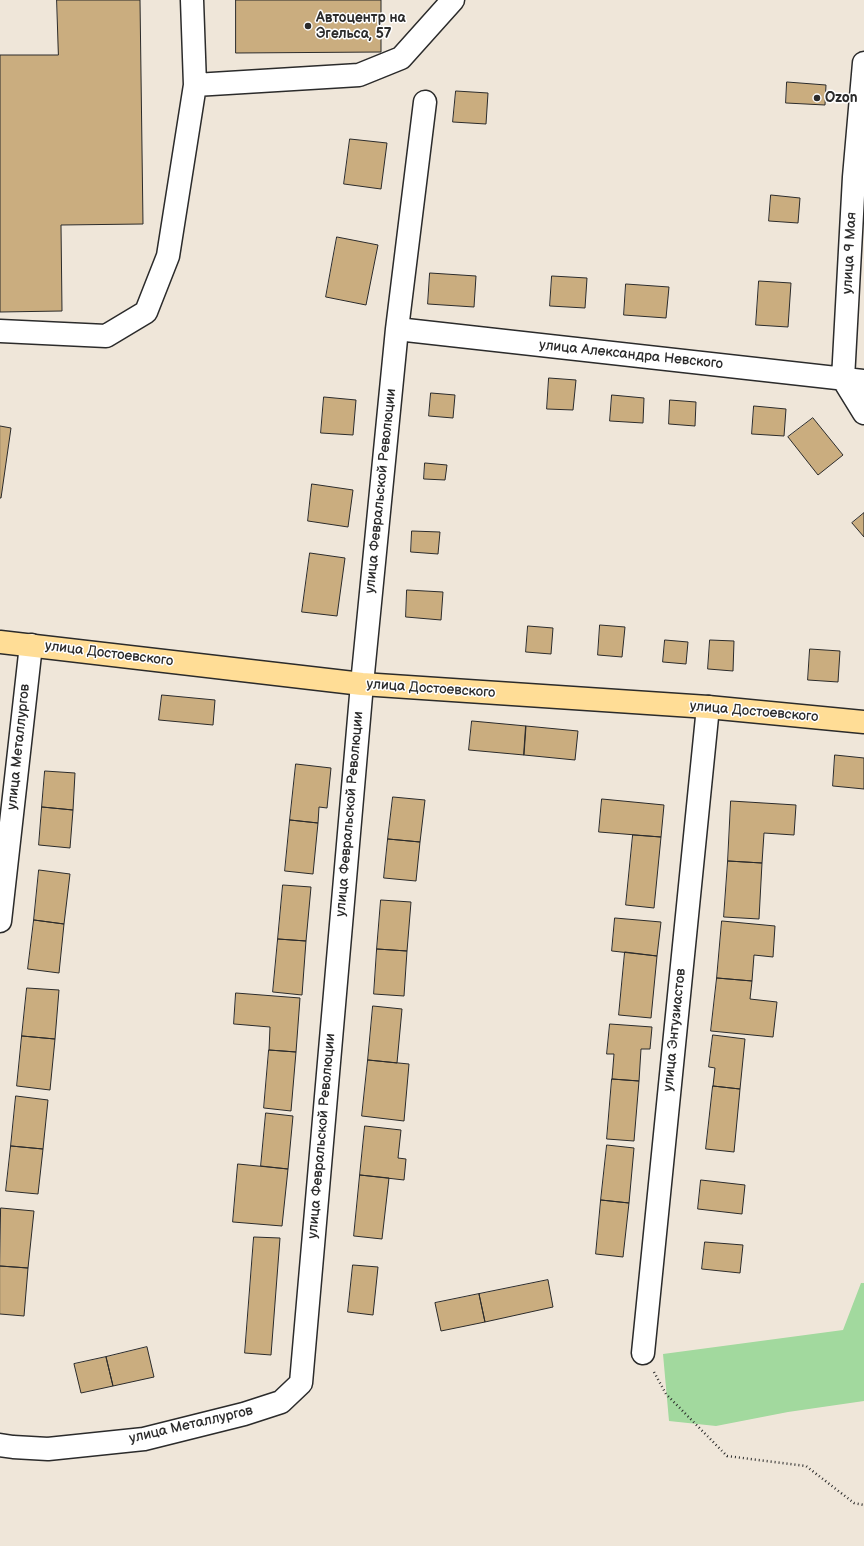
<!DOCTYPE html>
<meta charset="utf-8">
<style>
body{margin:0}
canvas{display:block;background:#efe6d9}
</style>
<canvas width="864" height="1546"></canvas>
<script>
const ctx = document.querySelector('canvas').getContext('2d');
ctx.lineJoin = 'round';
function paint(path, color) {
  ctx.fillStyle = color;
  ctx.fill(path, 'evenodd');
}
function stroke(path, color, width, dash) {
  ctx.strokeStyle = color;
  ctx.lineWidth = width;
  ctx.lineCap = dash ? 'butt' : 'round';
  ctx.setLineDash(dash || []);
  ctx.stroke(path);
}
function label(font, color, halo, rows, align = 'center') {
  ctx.font = font + ' "Balsamiq Sans",sans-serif';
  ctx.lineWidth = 3;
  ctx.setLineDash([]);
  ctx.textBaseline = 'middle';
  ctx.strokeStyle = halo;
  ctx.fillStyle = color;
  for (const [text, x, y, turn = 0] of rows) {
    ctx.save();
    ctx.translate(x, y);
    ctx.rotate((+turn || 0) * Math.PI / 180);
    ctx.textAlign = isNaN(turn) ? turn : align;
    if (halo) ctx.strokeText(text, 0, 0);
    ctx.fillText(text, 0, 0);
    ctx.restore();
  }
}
paint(new Path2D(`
 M861,1283h3v118l-76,11 -72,14 -47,-5 -6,-67 180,-24z`), '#a2d99e');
const building = new Path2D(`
 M57,0h83l3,224 -82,1 1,86 -62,1v-257h58z
 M236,0h145v52l-145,1z
 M787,82l39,3 -1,20 -39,-2z
 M456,91l32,2 -2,31 -33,-2z
 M350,139l37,4 -6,46 -37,-5z
 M771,195l29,3 -2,25 -29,-2z
 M337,237l41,8 -12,60 -40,-8z
 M430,273l46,3 -2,31 -46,-3z
 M552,276l35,2 -2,30 -35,-2z
 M759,281l32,2 -3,44 -32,-2z
 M626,284l43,3 -3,31 -42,-3z
 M549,378l27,2 -3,30 -26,-1z
 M431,393l24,2 -2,23 -24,-2z
 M612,395l32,3 -1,25 -33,-2z
 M324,397l32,3 -3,35 -32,-2z
 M670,400l26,2 -1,24 -26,-2z
 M754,406l32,3 -2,27 -32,-2z
 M813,418l30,37 -25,20 -30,-38z
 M0,426l11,2 -10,70h-1z
 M425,463l22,2 -2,15 -21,-1z
 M312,484l41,6 -5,37 -40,-6z
 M864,513v24l-12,-14z
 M412,531l28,1 -2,22 -27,-2z
 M310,553l35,5 -8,58 -35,-4z
 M407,590l36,2 -2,28 -35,-3z
 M600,625l25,2 -3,30 -24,-2z
 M528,626l25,2 -2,26 -25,-2z
 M665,640l23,2 -2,22 -23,-2z
 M710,640l24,1 -1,30 -25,-2z
 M810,649l30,2 -2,31 -30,-2z
 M162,695l53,5 -2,25 -54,-5z
 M472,721l54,5 -2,29 -55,-5z
 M526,726l52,5 -3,29 -51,-5z
 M835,755l29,3v31l-31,-3z
 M296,764l35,4 -4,40 -8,-1 -1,16 -28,-3z
 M45,771l30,2 -2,37 -31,-3z
 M393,797l32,3 -5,42 -32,-3z
 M602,799l62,6 -3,32 -62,-5z
 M731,801l65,4 -2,30 -30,-2 -2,30 -34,-2z
 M42,807l31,3 -3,38 -31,-3z
 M290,820l28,3 -5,51 -28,-3z
 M633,835l28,2 -7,71 -28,-3z
 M388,839l32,3 -4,39 -32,-3z
 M728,861l34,2 -3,56 -35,-2z
 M39,870l31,4 -6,50 -30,-4z
 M283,885l28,2 -5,54 -28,-2z
 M381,900l30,2 -4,49 -30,-2z
 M615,918l46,4 -4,34 -45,-5z
 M34,920l30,4 -5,49 -31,-4z
 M722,921l53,5 -2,31 -19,-2 -2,26 -35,-3z
 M278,939l28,2 -4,54 -29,-3z
 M377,949l30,2 -3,45 -30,-2z
 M625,952l32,4 -6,62 -32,-3z
 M717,978l35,3 -2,18 27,3 -4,35 -62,-6z
 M27,988l32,2 -4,49 -33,-3z
 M236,993l64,5 -4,54 -27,-2 1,-23 -36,-3z
 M373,1006l29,3 -5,54 -29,-3z
 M610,1024l42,3 -2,22h-9l-2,32 -27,-2 2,-25h-7z
 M713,1035l32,4 -5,50 -27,-3 2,-18 -6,-1z
 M22,1036l33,3 -5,51 -33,-4z
 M269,1050l27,2 -5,59 -27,-3z
 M368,1060l41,4 -5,57 -42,-5z
 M612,1079l27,2 -5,60 -27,-2z
 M713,1086l27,3 -6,63 -28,-3z
 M16,1096l32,4 -5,49 -32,-3z
 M266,1113l27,3 -5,53 -27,-3z
 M365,1126l36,4 -3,28 8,1 -2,21 -44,-5z
 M607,1145l27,3 -5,55 -28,-3z
 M11,1146l32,3 -5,45 -32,-3z
 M238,1164l50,5 -6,57 -49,-4z
 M360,1175l29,3 -7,61 -28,-3z
 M701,1180l44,5 -3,29 -44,-5z
 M601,1200l28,3 -6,54 -27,-3z
 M1,1208l33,3 -6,57 -28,-2z
 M254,1237l26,1 -9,117 -26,-2z
 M705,1242l38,3 -3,28 -38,-4z
 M353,1265l25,2 -5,48 -25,-3z
 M0,1266l28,2 -4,48 -24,-2z
 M548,1280l5,27 -68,15 -6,-28z
 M479,1294l6,28 -44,9 -6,-28z
 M147,1347l7,30 -41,9 -7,-29z
 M106,1357l7,29 -32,7 -7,-29z`);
paint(building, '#caad7f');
stroke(building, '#2b2b2b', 1);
const minor = new Path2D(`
 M192,0l3,85 164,-10 42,-17 52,-58
 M864,63l-10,114 -11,202 21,34
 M397,329l467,52
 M0,331l106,5 40,-24 22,-56 27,-171
 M0,921l31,-276
 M643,1353l65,-646
 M0,1445l13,2 35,2 96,-10 100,-25 37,-12 20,-19 61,-699 35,-355 28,-227`);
const major = new Path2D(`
 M0,642l362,42 346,23 156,15`);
stroke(minor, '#2b2b2b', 25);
stroke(major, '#2b2b2b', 25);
stroke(new Path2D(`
 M654,1372l12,22 61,62 79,10 48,37 10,2`), '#2b2b2b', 2.5, [1, 3]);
stroke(minor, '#fff', 22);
stroke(major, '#ffdd96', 22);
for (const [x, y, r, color] of [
 [308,26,4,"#2b2b2b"],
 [817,98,4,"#2b2b2b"]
]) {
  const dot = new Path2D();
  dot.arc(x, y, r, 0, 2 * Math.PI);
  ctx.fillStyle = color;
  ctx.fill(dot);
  stroke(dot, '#fff', 1.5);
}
label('bold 14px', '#2b2b2b', '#fff', [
 ["Автоцентр на",316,18],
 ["Эгельса, 57",316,34],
 ["Ozon",825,98]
], 'left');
label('14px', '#2b2b2b', '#fff', [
 ["улица 9 Мая",850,253,-87],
 ["улица Александра Невского",631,355,6],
 ["улица Февральской Революции",381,491,-84],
 ["улица Достоевского",109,654,7],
 ["улица Достоевского",431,689,4],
 ["улица Достоевского",754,712,5],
 ["улица Металлургов",19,747,-84],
 ["улица Февральской Революции",350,814,-85],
 ["улица Энтузиастов",675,1030,-84],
 ["улица Февральской Революции",322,1136,-85],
 ["улица Металлургов",191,1425,-13]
]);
</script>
